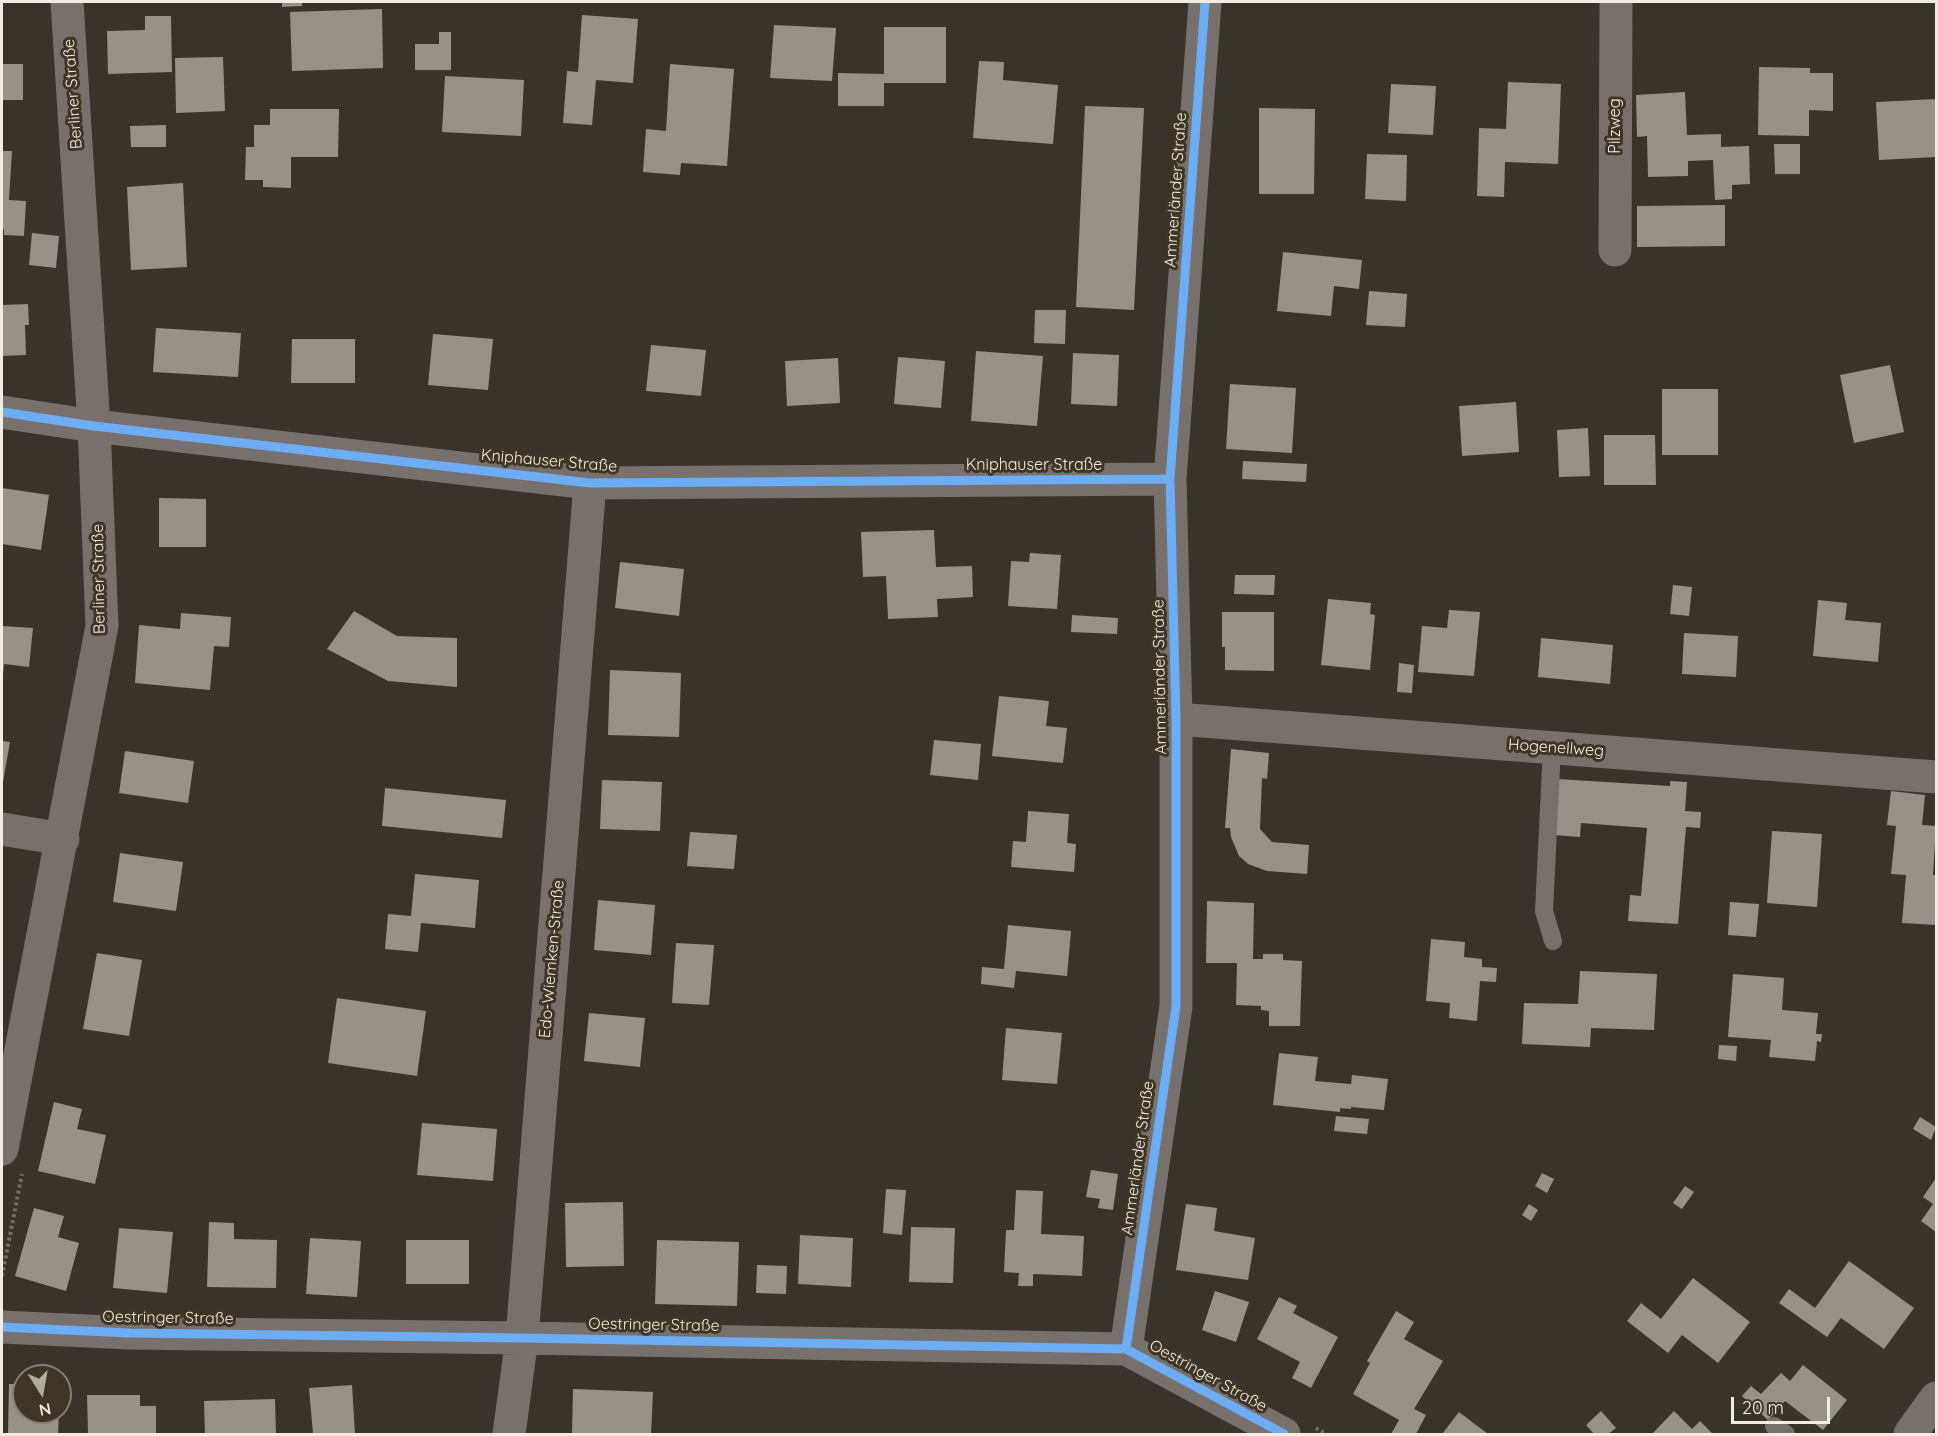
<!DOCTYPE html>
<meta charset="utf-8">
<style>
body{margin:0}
#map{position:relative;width:1938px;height:1436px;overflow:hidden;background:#38342b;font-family:Quicksand,sans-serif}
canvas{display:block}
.frame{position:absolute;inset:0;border:3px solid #f2ece2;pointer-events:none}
.north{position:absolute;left:12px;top:1364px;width:60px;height:60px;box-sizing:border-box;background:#3e3525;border:2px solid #867e71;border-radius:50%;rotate:169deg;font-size:16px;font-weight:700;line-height:24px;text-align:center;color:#f2ece2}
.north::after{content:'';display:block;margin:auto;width:21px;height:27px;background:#b1aca2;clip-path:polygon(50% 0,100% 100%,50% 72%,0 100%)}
.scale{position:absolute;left:1731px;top:1397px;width:99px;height:27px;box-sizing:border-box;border:3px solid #f2ece2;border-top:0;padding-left:8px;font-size:18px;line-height:21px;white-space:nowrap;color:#f2ece2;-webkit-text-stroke:4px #3e3525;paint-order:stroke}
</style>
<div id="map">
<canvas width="1938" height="1436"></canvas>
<div class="frame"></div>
<div class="north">N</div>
<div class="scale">20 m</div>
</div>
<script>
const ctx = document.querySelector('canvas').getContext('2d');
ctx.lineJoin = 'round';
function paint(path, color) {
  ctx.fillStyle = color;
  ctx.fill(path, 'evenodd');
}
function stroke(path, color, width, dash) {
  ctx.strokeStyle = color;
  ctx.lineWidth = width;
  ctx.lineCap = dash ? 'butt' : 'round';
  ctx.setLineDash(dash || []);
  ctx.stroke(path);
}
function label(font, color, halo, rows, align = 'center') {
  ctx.font = font + ' Quicksand,sans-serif';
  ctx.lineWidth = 6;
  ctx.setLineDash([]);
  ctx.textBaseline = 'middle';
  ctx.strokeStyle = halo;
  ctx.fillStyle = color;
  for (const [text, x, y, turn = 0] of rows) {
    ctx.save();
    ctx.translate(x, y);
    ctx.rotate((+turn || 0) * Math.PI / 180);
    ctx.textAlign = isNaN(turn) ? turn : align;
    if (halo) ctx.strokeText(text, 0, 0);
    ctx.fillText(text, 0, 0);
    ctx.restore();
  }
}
paint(new Path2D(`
 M282,2h20v4l-20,1z
 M382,9l1,59 -91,3 -2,-59z
 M582,15l56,4 -5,64 -37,-3 -4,45 -29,-2 4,-52 11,1z
 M145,16h26l1,56 -64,2 -1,-43 38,-1z
 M774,25l62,3 -4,53 -62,-3z
 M884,27h62v56h-62v23h-46v-33l46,1z
 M439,32h12v38h-36v-26h24z
 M223,57l2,54 -49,2 -1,-55z
 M979,61l25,1 -1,18 55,5 -5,59 -80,-6z
 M2,64h21v36h-21z
 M670,64l64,5 -7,97 -46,-3 -1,12 -37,-3 3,-43 20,2z
 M1759,67l51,1v5h23v38l-24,-1v26l-51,-1z
 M445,76l79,4 -3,56 -79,-4z
 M1508,82l53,2 -3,80 -53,-2 -1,35 -27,-1 2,-68 27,1z
 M1391,84l45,2 -3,49 -45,-2z
 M1685,92l2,43 34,-1v13l28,-1 1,38 -18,1v14l-17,1 -2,-40 -25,1v15l-40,1 -1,-41 -10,1 -1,-42z
 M1936,99v58l-57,3 -3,-58z
 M1085,106l59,2 -10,202 -58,-3z
 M1259,108l56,1 -1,85h-55z
 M270,109h69l-1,48h-47v31l-28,-1v-7h-18l1,-33h8v-22h16z
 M166,125v22h-35l-1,-21z
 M1774,144h26v30h-25z
 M2,151h10l-3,49 17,1 -2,35 -20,-1v-6h-2z
 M1367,154l40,1 -1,46 -41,-2z
 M183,183l4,84 -56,3 -4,-83z
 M1725,205v41l-88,1v-41z
 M32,233l27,3 -3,32 -27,-3z
 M1283,252l79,8 -3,29 -25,-3 -3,30 -54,-5z
 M1369,291l38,3 -2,33 -39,-2z
 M28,304l1,21h-4l1,30 -24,1v-51z
 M1035,310h31l-1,34 -31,-1z
 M156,328l85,5 -3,44 -85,-5z
 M433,334l60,5 -5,51 -60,-5z
 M292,339h63v44h-64z
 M651,345l55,5 -5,46 -55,-5z
 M976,351l67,5 -6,70 -66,-5z
 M1073,353l46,2 -2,51 -46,-2z
 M898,357l47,4 -4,47 -47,-4z
 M838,358l2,45 -53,3 -2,-45z
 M1890,365l14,67 -50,11 -14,-68z
 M1230,384l66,4 -4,65 -66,-4z
 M1662,389h56v66h-56z
 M1516,402l3,50 -57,4 -3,-50z
 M1588,428l2,48 -31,1 -2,-47z
 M1604,435h51l1,50h-52z
 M1243,461l64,3 -1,18 -64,-3z
 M2,488l47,7 -8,55 -39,-6z
 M159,498l47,1v48h-47z
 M934,530l2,37 36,-1 1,31 -36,2 1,18 -50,2 -2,-43 -23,1 -2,-45z
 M1030,553l31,2 -4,54 -49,-3 3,-45 18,1z
 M620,562l64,7 -5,47 -64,-8z
 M1235,575h40l-1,20 -40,-1z
 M1673,585l19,2 -3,29 -19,-2z
 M1328,599l43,4 -1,11 5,1 -5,55 -49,-5z
 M1818,600l29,3 -2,17 36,3 -3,39 -65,-6z
 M1449,610l31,2 -6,64 -56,-4 4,-46 25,2z
 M354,611l43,25 60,2v49l-69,-6 -61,-32z
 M1222,612h52v59l-49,-1v-23h-3z
 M181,613l50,4 -2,30 -15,-1 -4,44 -75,-7 4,-58 41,4z
 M1072,615l46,3 -1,16 -46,-2z
 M2,626l31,2 -4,39 -25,-3 -1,10h-1z
 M1684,633l54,3 -2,41 -54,-3z
 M1541,638l72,7 -3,39 -72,-7z
 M1399,663l15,2 -2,28 -15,-1z
 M610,670l71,3 -2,64 -71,-2z
 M999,696l50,5 -3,25 21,2 -4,35 -71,-7z
 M934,740l47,4 -3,36 -48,-5z
 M2,741l8,1 -7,40h-1z
 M1231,749l38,4 -2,26 -5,-1 -2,51 12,13 37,3 -2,29 -40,-3 -19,-7 -9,-8 -8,-19 -1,-9h-5z
 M125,751l69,10 -6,42 -69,-10z
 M1558,779l112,7v-5l17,1 -2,29 16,1 -1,16 -14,-1 -8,97 -50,-3 2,-26 11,1 6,-68 -66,-5 -1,14 -27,-2z
 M602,780l60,2 -2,49 -60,-2z
 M385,788l121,12 -4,38 -120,-12z
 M1891,791l34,4 -3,30 14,1 -3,49h3v50l-34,-2 4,-48 -15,-1 5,-48 -9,-1z
 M1028,811l41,3 -2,29 9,1 -2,28 -63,-5 2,-26 13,1z
 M1772,831l50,3 -5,73 -50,-4z
 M690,832l47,3 -3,34 -47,-3z
 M120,853l63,9 -7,49 -63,-9z
 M415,874l64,6 -4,48 -54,-5 -3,29 -33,-3 3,-35 23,2z
 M598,900l57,5 -4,50 -57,-5z
 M1207,901l47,2 -1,56h10v-5h20v6l19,1 -2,65h-31v-15l-8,-1v-4l-25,-1 1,-42h-31z
 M1730,902l29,2 -3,33 -28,-2z
 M1008,925l63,6 -4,45 -51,-5 -2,17 -33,-4 1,-17 22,2z
 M1431,939l34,3 -1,15 18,2v8l15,1 -1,14 -16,-1 -3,40 -28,-3 1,-15 -24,-2z
 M676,943l38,2 -5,60 -37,-2z
 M97,953l45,7 -13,76 -46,-7z
 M1580,971l77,3 -3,56 -63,-2 -1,19 -68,-3 2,-41 54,1z
 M1733,974l51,4 -2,32 36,3 -2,21h6l-1,8 -4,-1 -2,20 -46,-4 2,-17 -43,-3z
 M337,998l89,13 -9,65 -89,-13z
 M589,1013l56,5 -5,49 -56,-6z
 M1006,1028l56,5 -5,51 -55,-4z
 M1719,1045l18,1 -1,15 -18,-2z
 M1279,1053l39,4 -3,24 36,3 1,-9 36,4 -4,31 -33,-3v2l-11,-1v4l-67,-7z
 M54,1102l28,7 -5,20 29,6 -11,49 -57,-13z
 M1336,1116l33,3 -2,15 -33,-3z
 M1920,1117l16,10 -5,13 -18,-11z
 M422,1123l75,6 -4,52 -76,-6z
 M1091,1170l27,4 -5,36 -15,-2 2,-9 -14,-2z
 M1542,1173l12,6 -7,14 -12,-7z
 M1936,1178v54l-15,-11 12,-17 -10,-7z
 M1685,1186l9,6 -12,17 -9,-6z
 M886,1189l20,1 -4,45 -19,-2z
 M1016,1190l27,1 -2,43 43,2 -2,40 -49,-2v12h-15l1,-13 -15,-1 2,-42h8z
 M623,1202l1,64 -58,1 -1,-64z
 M1186,1204l31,4 -3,23 41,7 -7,42 -72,-10z
 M1529,1204l9,6 -7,11 -9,-6z
 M34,1208l30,8 -6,21 21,6 -13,48 -51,-15z
 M209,1222l25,1v16l43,1 -1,48 -69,-1z
 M911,1227l44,1 -2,55 -44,-1z
 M119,1228l54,4 -6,61 -54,-5z
 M800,1235l53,3 -2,49 -53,-3z
 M310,1238l51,3 -4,56 -51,-3z
 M406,1240h63v44h-63z
 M657,1240l82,2 -2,64 -82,-2z
 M1849,1261l65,47 -30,41 -43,-31 -14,19 -48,-34 10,-14 26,19z
 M757,1265l30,1 -1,28 -30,-1z
 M1693,1278l57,44 -32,41 -36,-28 -14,18 -41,-32 14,-18 20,16z
 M1215,1291l34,11 -13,40 -34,-12z
 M1279,1297l18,9 -4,7 45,24 -27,51 -19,-10 8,-16 -43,-23z
 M1396,1311l18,11 -10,17 39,22 -29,48 12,6 -10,19h-25l8,-14 -46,-26 17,-31 -3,-2z
 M1803,1365l44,35 -24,30 -38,-29 -17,19 -26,-24 9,-10 10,8 20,-21 9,8z
 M9,1384h15v28h35l-1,22h-50z
 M352,1385l3,49h-42l-4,-46z
 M573,1389l80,3 -2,42h-79z
 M87,1395h53v11h16v28h-68z
 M275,1399l1,35h-71l-1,-33z
 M1601,1411l15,17 -8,6h-14l-8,-9z
 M1674,1411l18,18 8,-8 13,13h-61z
 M1459,1412l29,22h-46z`), '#97918a');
stroke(new Path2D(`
 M2,1276l20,-102
 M1316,1428l10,6`), '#746d68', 4, [3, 3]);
stroke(new Path2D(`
 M1552,747l-8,164 9,30
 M1774,1426l12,8`), '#77706c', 18);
stroke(new Path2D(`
 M1615,250l1,-248
 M2,412l92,14 496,57 580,-4
 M1176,719l760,58
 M2,829l61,10
 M2,1149l100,-523 -8,-200 -27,-424
 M2,1327l127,6 393,5 604,11 158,85
 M1126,1349l50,-343v-287l-6,-240 35,-477
 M509,1434l13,-96 68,-855
 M1910,1434l26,-36`), '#77706c', 33);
stroke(new Path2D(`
 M2,412l92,14 496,57 580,-4
 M2,1327l127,6 393,5 604,11 158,85
 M1126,1349l50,-343v-287l-6,-240 35,-477`), '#6dadf4', 9);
label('16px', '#f2ece2', '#3e3525', [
 ["Berliner Straße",73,94,-94],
 ["Pilzweg",1615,126,-90],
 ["Ammerländer Straße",1176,190,-86],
 ["Kniphauser Straße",549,461,5],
 ["Kniphauser Straße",1034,465],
 ["Berliner Straße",99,579,-91],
 ["Ammerländer Straße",1160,677,-91],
 ["Hogenellweg",1556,748,4],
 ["Edo-Wiemken-Straße",552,959,-85],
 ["Ammerländer Straße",1138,1158,-82],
 ["Oestringer Straße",168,1318,1],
 ["Oestringer Straße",654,1325,1],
 ["Oestringer Straße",1208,1376,29]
]);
</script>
